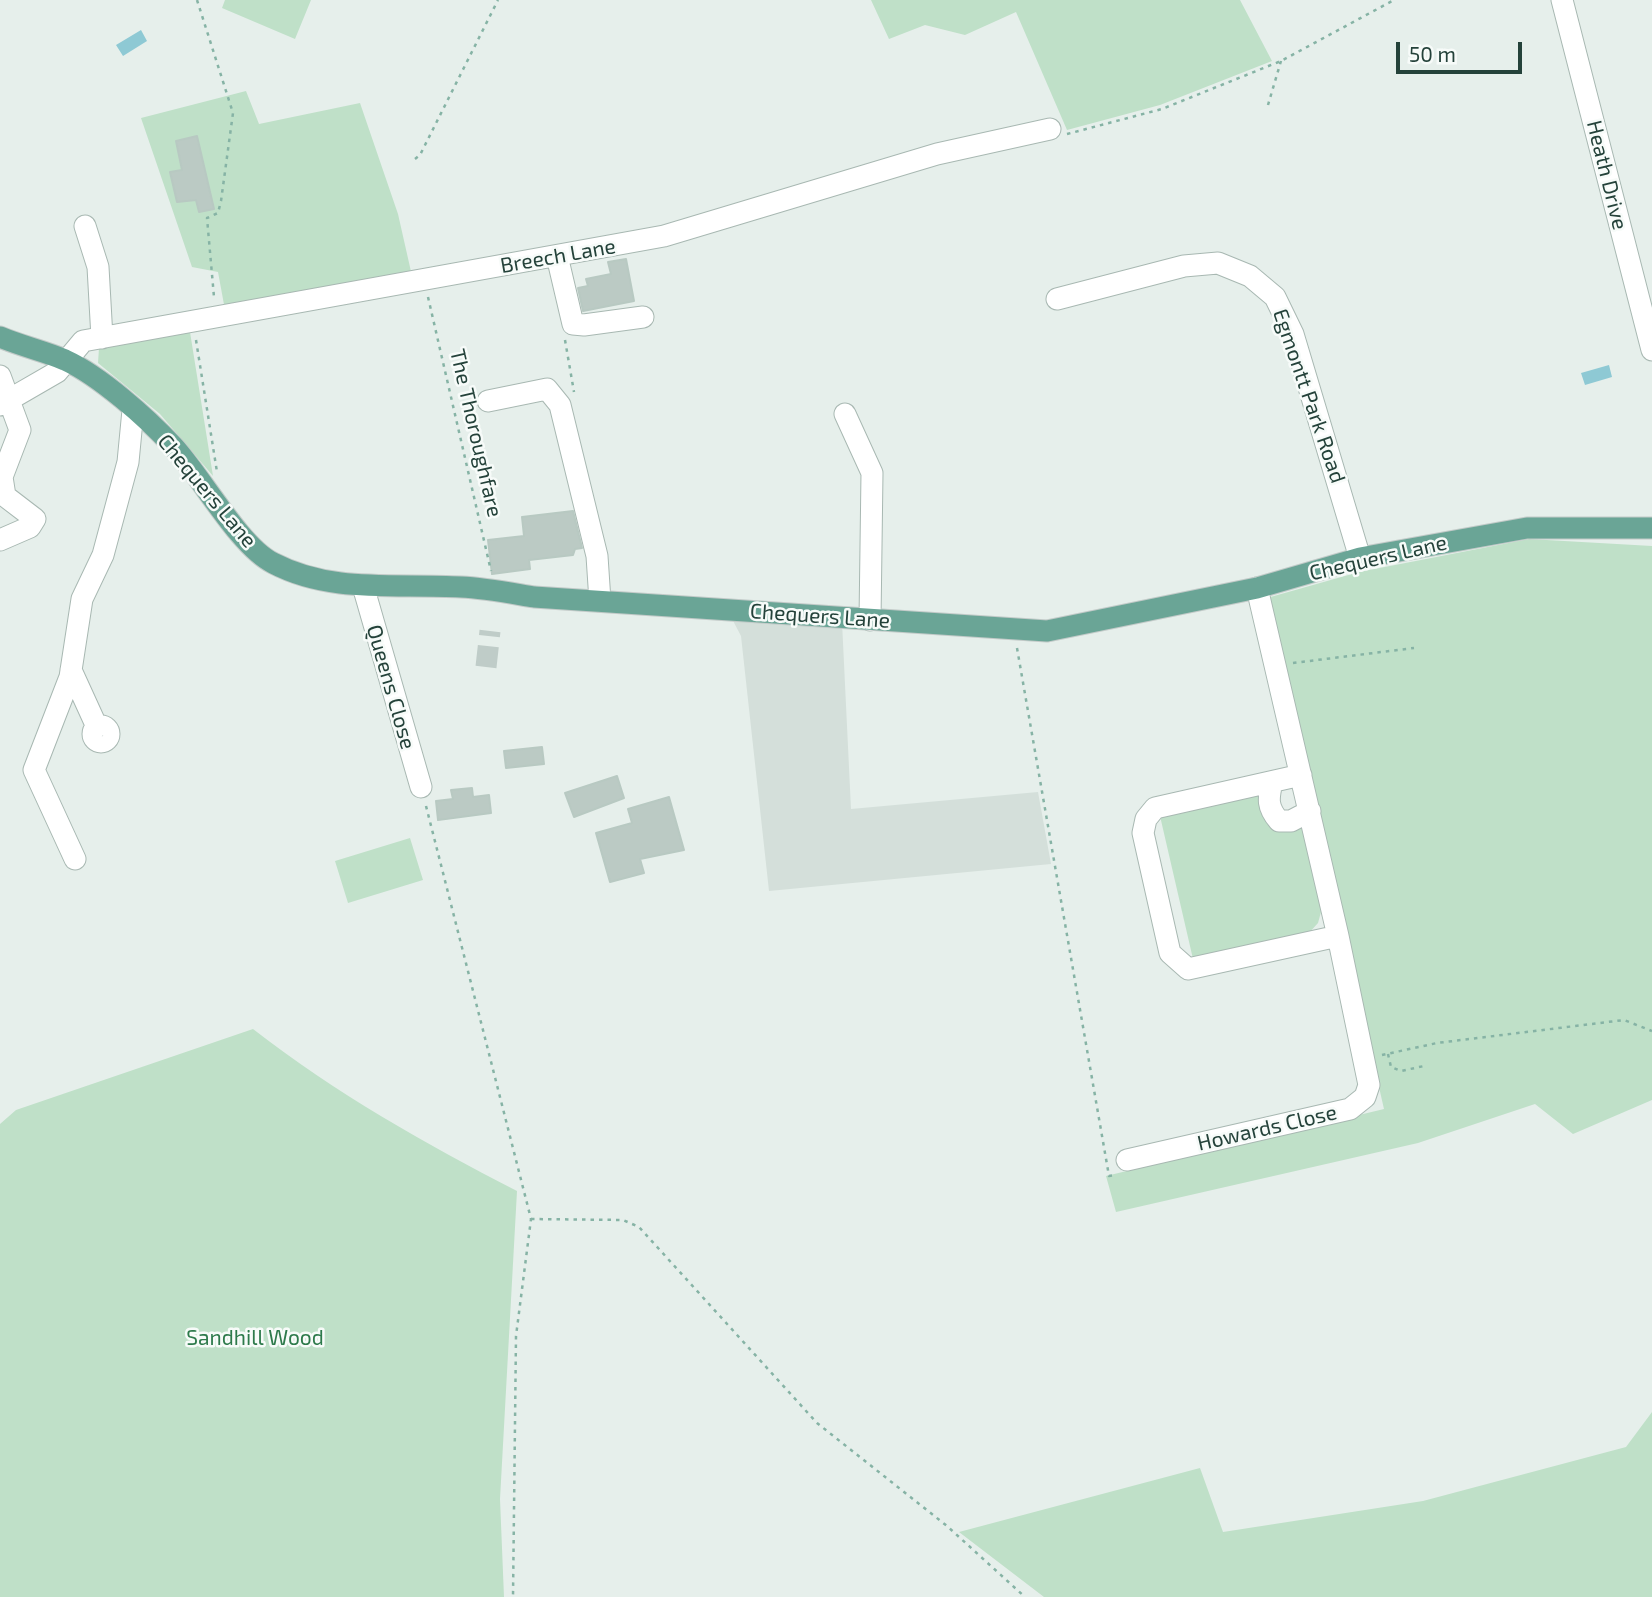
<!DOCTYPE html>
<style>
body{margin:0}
#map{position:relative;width:1652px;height:1597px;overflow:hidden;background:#e6efeb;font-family:"Exo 2",sans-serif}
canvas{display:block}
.scale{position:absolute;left:1396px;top:42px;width:126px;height:32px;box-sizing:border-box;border:4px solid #24423a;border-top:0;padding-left:9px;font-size:21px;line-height:24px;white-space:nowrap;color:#24423a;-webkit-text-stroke:5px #f7fbf9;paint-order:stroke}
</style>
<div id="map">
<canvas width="1652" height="1597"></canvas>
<div class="scale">50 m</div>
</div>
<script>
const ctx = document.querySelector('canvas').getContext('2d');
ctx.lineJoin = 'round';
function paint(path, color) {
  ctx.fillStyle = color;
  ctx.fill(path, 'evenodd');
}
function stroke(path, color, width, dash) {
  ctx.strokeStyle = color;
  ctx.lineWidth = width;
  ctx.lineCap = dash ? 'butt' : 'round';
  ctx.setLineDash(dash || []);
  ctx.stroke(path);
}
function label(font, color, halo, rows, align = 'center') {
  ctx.font = font + ' "Exo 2",sans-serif';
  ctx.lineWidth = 5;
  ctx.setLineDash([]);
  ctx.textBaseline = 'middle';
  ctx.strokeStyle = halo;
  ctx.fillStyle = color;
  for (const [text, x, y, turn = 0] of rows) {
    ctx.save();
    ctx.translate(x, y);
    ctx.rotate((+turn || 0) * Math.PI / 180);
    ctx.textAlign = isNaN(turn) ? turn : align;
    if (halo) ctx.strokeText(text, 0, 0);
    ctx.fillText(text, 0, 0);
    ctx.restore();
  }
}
paint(new Path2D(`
 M730,615l112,7 9,187 187,-17 13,72 -282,27 -28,-255z`), '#d4dfda');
paint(new Path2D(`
 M225,0h86l-16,39 -73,-31z
 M871,0h369l32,61 -112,44 -93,25 -51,-118 -51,23 -40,-10 -36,14z
 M246,91l13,33 101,-21 38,111 14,62 -187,34 -7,-38 -26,-5 -51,-149z
 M190,332l23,144 -53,-62 -62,-51 1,-15z
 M1529,539l123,7v554l-79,34 -38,-30 -117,39 -302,69 -10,-36 278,-67 -117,-511 92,-26z
 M1261,791l1,12 43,22 16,87 -3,11 -10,11 -115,25 -33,-143z
 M410,838l13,42 -75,23 -13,-42z
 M253,1029c82,64 171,114 264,162l-17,308 4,98h-504v-473l16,-14z
 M1652,1412v185h-608l-85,-65 241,-64 23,64 200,-31 203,-54z`), '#bfe0c8');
paint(new Path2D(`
 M141,30l6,11 -24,15 -7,-11z
 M1609,365l3,12 -27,8 -4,-12z`), '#8ec9d4');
const building = new Path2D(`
 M197,136l17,73 -15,3 -3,-12 -19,2 -7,-30 12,-2 -6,-29z
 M626,259l8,42 -51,10 -5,-23 10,-2 -2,-7 25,-5 -3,-12z
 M573,511l9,37 -7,1 -2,6 -44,5 1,9 -38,5 -4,-34 36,-4 -2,-19z
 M542,747l2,17 -38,4 -2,-17z
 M617,776l7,22 -50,19 -9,-24z
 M472,788l1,9 16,-2 2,18 -53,7 -2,-19 17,-2 -2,-9z
 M669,797l15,53 -44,9 4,14 -34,9 -14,-49 36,-10 -4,-14z`);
paint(building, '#bbcac4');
stroke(building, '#b8c9c2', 2);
stroke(new Path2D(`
 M486,667l4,-36`), '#bfccc8', 21, [21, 10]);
const minor = new Path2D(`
 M1562,0l90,350
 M85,226l13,41 4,71
 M557,256l16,68 11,1 59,-8
 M1057,299l127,-33 34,-3 32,13 25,21 18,37 67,224
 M0,376l20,54 -18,47 3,19 30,23 -5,8 -30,13
 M488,401l59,-12 13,16 37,151 3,45
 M0,405l57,-33 26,-31 581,-105 273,-82 113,-25
 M845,414l27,59 -2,147
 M363,586l58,201
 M71,670l26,57
 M93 734a8 8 0 1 1 16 0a8 8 0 1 1-16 0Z
 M1301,775l-146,33 -9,11 -3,14 27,120 18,16 150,-33
 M1272,782c-4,17 -5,25 7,39h12l19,-10
 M75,859l-41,-89 36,-93 12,-78 21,-44 25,-93 5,-52
 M1127,1160l223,-51 15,-12 4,-12 -31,-149 -81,-348`);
const major = new Path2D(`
 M0,337c21,9 44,14 65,23 35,16 82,58 108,86 28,30 66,100 100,117 59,31 124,20 188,24 24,1 49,6 73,10l513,34 210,-43 103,-30 167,-30h125`);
stroke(minor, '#a8b8b2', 23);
stroke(major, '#c2cac8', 23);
stroke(new Path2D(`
 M197,0l36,113 -12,88 -3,12 -11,5 7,79
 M1268,105l13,-44
 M1067,134l95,-25 119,-48 113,-61
 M415,159l5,-4 78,-155
 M428,297l63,274
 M196,340l21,132
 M565,340l9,52
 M1017,648l92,528 7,-1
 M1293,663l121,-15
 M426,806l105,413 -15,117 -3,261
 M1388,1054l3,13 10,4 23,-5
 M1382,1055l55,-12 187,-23 28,11
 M531,1219l92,1 16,7 178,196 130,103 78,71`), '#86b3a5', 2.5, [3.5, 5]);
stroke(minor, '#fff', 21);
stroke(major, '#6aa596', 21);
label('21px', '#24423a', '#f7fbf9', [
 ["Heath Drive",1607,175,76],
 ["Breech Lane",558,256,-10],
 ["Egmontt Park Road",1309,396,71],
 ["The Thoroughfare",476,433,77],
 ["Chequers Lane",207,491,50],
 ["Chequers Lane",1378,558,-13],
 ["Chequers Lane",820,616,4],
 ["Queens Close",391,687,74],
 ["Howards Close",1267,1128,-13]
]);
label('21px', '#2d7a4b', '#f7fbf9', [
 ["Sandhill Wood",255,1338]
]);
</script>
